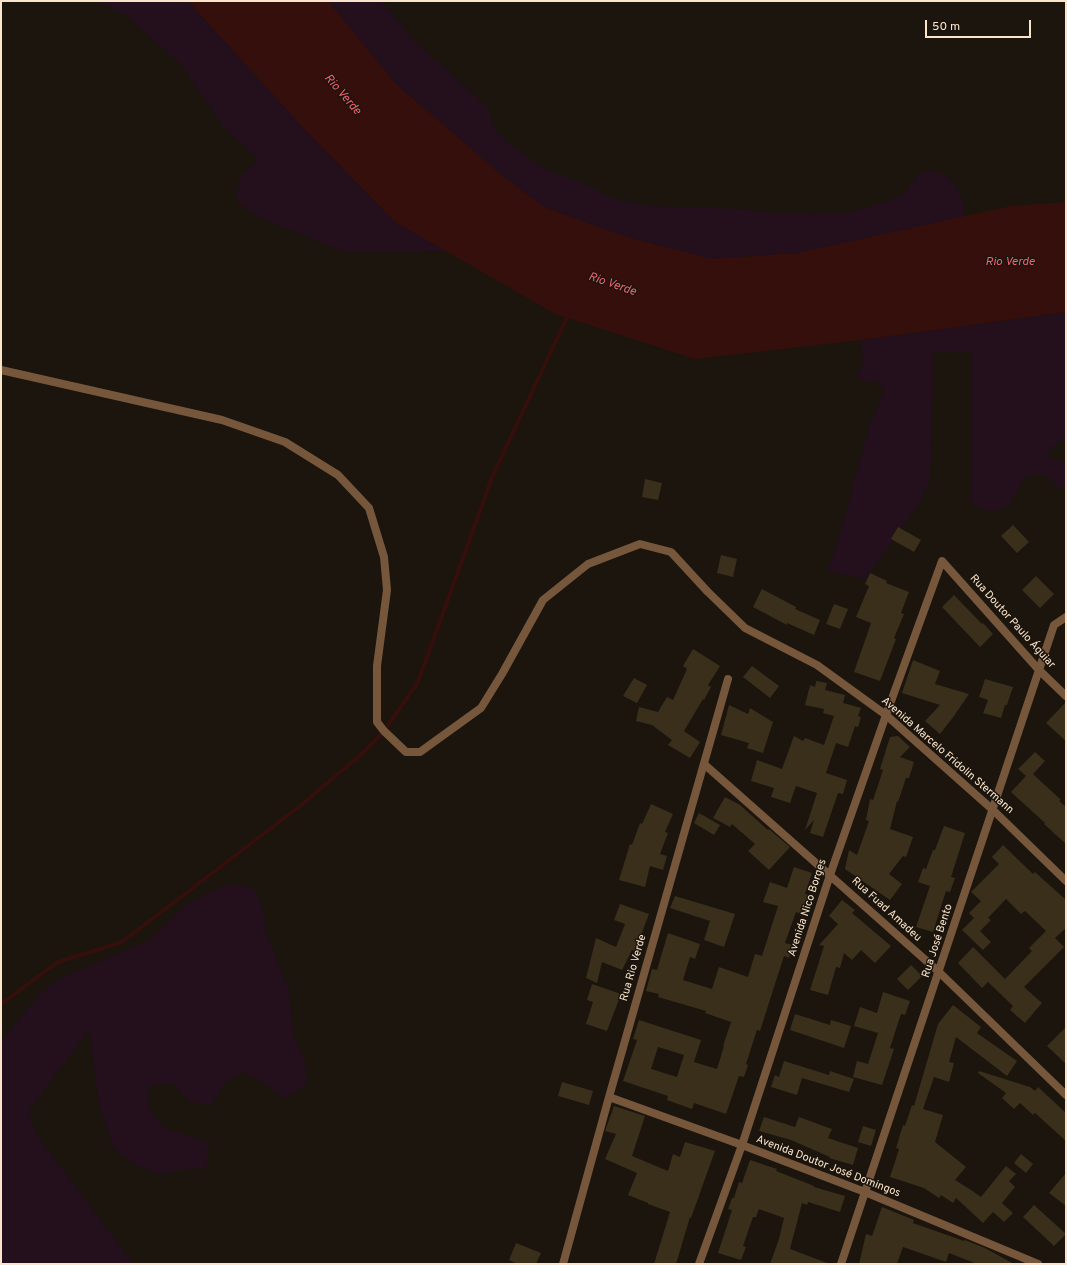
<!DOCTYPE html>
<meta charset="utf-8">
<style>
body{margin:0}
#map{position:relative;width:1067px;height:1265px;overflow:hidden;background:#1b150d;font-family:Overpass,sans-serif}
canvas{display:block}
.frame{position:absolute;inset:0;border:2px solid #fae5cc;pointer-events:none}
.scale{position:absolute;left:925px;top:20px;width:106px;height:18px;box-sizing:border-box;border:2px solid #fae5cc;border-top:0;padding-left:5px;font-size:12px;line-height:14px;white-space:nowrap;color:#fae5cc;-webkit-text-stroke:3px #1b150d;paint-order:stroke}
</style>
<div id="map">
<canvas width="1067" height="1265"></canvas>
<div class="frame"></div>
<div class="scale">50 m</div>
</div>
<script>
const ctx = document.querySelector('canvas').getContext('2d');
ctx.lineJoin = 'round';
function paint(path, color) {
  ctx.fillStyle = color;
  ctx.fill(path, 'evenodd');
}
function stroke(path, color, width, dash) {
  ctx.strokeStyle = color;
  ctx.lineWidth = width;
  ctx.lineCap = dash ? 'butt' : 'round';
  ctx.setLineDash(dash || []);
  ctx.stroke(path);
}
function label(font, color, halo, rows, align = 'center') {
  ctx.font = font + ' Overpass,sans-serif';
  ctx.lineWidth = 3;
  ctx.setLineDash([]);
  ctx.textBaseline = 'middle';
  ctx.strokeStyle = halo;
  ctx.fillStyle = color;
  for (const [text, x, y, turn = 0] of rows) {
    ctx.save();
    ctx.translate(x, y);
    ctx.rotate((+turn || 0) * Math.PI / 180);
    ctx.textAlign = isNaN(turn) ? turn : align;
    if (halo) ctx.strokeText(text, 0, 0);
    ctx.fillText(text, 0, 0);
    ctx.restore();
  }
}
paint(new Path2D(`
 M96,1h92l118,130 89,91 51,29 -102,1 -89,-37 -19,-15 4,-24 19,-16 -37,-35 -41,-61 -56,-49z
 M328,1h53l35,41 72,66 7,23 18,16 33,23 34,12 34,17 34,7 97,3 24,4 51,1 27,-1 48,-14 10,-7 15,-19c4,0 9,-2 13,-1 22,1 30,26 33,44l-169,37 -86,6 -87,-23 -80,-29 -39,-29 -109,-94z
 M1066,312v126l-13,8 -6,10 19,7v26l-9,-2 -9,-11 -12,-2 -12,3c-4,7 -7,16 -12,22 -12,18 -30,13 -44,1l4,-12 -1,-136h-37l-4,128 -14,28 -51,71 -38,-8 10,-26 32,-119 15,-35 -7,-11 -12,3 -9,-8 7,-10 -2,-25z
 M230,884l23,4 10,20 3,25 23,57 5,48 10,20 3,25 -21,15 -41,-26 -21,11 -12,22 -23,-4 -17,-18 -24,3 1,23 15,19 45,15 -3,24 -50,7 -22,-10 -21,-16 -14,-45 -10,-73 -61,82 8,22 97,130h-132v-222l39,-49 20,-15 90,-38 34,-34 22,-12z`), '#24101d');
paint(new Path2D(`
 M188,1h140l68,83 109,94 39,29 80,29 87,23 86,-6 213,-47 56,-4v110l-205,28 -166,19 -140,-45 -160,-92 -89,-91z`), '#350f0c');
stroke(new Path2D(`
 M1,1004l57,-42 64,-20 178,-136 64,-54 20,-21 34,-49 75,-207 76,-162`), '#350f0c', 4);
paint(new Path2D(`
 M645,479l17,4 -4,17 -16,-3z
 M1013,525l16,17 -12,11 -16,-17z
 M898,527l23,13 -7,12 -23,-13z
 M721,555l16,4 -4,18 -16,-4z
 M870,573l17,8 -1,2 23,9 -8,21 3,1 -10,24 2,1 -16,42 -26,-9 17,-49 -15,-6 13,-31 -4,-2z
 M1036,576l18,18 -14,14 -18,-18z
 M762,589l34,18 -1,2 25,11 -6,15 -27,-12v2l-34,-18z
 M954,595l28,29 1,-1 10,11 -13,13 -38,-40z
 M834,604l14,5 -8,20 -14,-5z
 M693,649l27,17 -12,19 3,2 -7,13 -1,-1 -19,32 16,11 -10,16 -22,-13 4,-5 -20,-15 -16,-4 3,-14 19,5 9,-15 6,3 14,-31 -4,-3z
 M913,660l27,11 -5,13 34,10 -15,22 -14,18 -15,-13 15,-16 -38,-12z
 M752,666l27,20 -9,12 -27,-21z
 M634,678l13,7 -10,18 -14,-7z
 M985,679l28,8 -6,18h-2l-4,13 -18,-5 5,-13 -9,-3z
 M816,681l11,2 -2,7 20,5 -2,8 18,5 -3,8 3,1 -3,10 -3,-1 -7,21 -12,-4 -10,30 21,7 -4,14 -5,-1 -15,44 -13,-4 4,-13 -9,10 12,-37 -21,-7 -6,17 -19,-6 3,-9 -23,-7 6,-21 25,9 12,-33 9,5 2,-3 19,7 10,-29 -11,-3 1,-4 -19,-4 5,-20 5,2z
 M1066,702v39l-20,-18z
 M729,705l19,9 2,-6 23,14 -10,31 -16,-5 2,-5 -28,-8z
 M898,736l12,11 -10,10 14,5 -5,16h-3l-8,24 -1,-1 -7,28 23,8 -7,20 -3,-1 -14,18 13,10 -12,16 -45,-31 4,-19 8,5 12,-34 -3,-1 4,-21 3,1 10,-30 -3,-1 10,-32z
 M1035,752l10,9 -12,13 28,26 -2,1 7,6v37l-22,-20 1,-1 -34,-31 15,-16 -8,-7z
 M725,797l15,8 28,25 1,-1 21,18 -21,23 -21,-19 7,-7 -23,-20 -2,3 -17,-9z
 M651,804l22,10 -8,18 3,1 -8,21 7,2 -4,14 -13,-4 -5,21 -26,-7 11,-36 2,1 8,-22 2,1z
 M699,813l21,12 -6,10 -20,-12z
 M944,826l21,7 -14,44 4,1 -5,14 -4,-1 -13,41 -17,-5 14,-41 -12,-4 5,-14 3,1 7,-19h2z
 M1003,845l30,29 2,-2 31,28v28l-11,10 9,9 -40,40 18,16 -17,20 -15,-13 3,-4 -25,-24 -6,6 -24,-25 15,-16 32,32 27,-28 -3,-3 17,-17 -21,-20 -4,3 -15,-15 -18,19 3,2 -11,11 11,11 -8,8 -21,-20 12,-12 -5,-5 12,-12 -10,-9 28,-28 -7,-7z
 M794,867l18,6 -7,21 5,1 -7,20 -7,-3 -11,31 8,2 -4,13 -5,-2 -24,75 -3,-1 -11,34 2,1 -4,12 -5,-1 -13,38 -32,-11 -2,6 -25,-9 1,-4 -45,-15 14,-41 -4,-1 6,-19 62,20 -7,22 23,7 7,-23h-1l8,-24 -26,-9 1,-2 -48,-14 1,-3 -13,-3 6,-22 5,1 11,-37 32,11 -5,15 -5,-2 -7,23 29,9 7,-22 29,10 7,-23 7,2 16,-50 -15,-4 7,-20 17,6zM658,1047l26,8 -7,22 -26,-8z
 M675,896l60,18 -11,33 -20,-7 6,-19 -40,-13z
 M842,900l13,10 -3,3 39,33 -16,17 -14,-13 -9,10 -8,-7 -4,15 -4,-1 -8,28 -18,-5 14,-44 -5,-1 19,-21 -9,-8z
 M620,904l29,10 -14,37 -3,-1 -10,20 -20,-8 -5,21 -11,-5 10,-40 20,9 9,-23 -11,-4z
 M911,965l11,11 -14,14 -11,-11z
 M592,984l29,10 -14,37 -21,-7 7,-22 -6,-2z
 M883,992l27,9 -5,14 -4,-1 -11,34 4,1 -12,36 -29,-8 4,-16 11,3 10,-31 -24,-7 6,-19 17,6z
 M953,1005l28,22 -4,6 40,28 -10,15 -51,-39 -7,25 5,1 -5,19 -15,-5 -11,32 20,6 -8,27 31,25 -11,13 16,10 10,7 25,-31 10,8 -7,7 6,6 -13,16 11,10 -9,9 -11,-10 -10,11 -27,-25 -3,5 -12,-8 -2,3 -15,-10 -34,-11 9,-28 -3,-1 7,-23 2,1 7,-21 2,1 24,-82z
 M795,1014l35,11 1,-5 20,6 -7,22 -54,-18z
 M1066,1027v37l-19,-18z
 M784,1061l45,14 1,-4 24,8 -5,13 -47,-14 -5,17 -26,-8 4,-12 4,2z
 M979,1071l51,16 5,4 3,-4 28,26v28l-31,-28 -2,2 -13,-12 -6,6 -12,-11 4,-5 -28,-20z
 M562,1082l31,9 -4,14 -31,-9z
 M614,1106l31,10 -13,40 36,15 5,-17 7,3 5,-15 30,9 -24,67 -1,-1 -14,47h-22l16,-52 -22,-8v-1l-20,-8 9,-22 -32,-14 11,-25 -11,-3z
 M764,1117l31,10 4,-10 33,12 -4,9 30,10 -5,17 -24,-7 1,-1 -39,-17 -32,-9z
 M863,1126l13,4 -5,16 -13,-4z
 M1021,1154l12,10 -7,9 -12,-10z
 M750,1160l27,9 -1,2 38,15v1l31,9 -5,16 -32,-10 -1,3 -5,-2 -12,46 37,14v1h-57l9,-25 5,-21 -25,-9 -3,8h-3l-10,29 3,1 -5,13 -23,-7 14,-43 -4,-1 4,-11h2l5,-16 3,1z
 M1066,1173v33l-17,-13z
 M1034,1205l32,29 -12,12 -31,-29z
 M882,1207l32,13 -1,3 51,18 1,-1 20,8 29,16h-37l-28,-11 -3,9 -43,-15 -6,17h-38l7,-30 6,2z
 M516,1243l25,10 -5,11h-19l-8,-4z`), '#3a2f1b');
stroke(new Path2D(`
 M1,370l221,50 63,22 53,33 31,33 15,49 3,33 -10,76v56l7,9 22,21h14l61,-44 21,-34 41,-74 45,-36 52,-20 31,8 36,39
 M704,764l235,208 127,123
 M609,1097l133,48 123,47 173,72
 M563,1264l46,-167 119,-418
 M699,1264l43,-119 88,-270 56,-160 56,-154 97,109 27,26
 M841,1264l213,-639 12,-8`), '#76573c', 8);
stroke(new Path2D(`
 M707,591l38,37 72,37 69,50 107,95 73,71`), '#76573c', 8);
label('11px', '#fae5cc', '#1b150d', [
 ["Rua Doutor Paulo Águiar",1012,622,48],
 ["Avenida Marcelo Fridolin Stermann",947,756,41],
 ["Avenida Nico Borges",808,908,-72],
 ["Rua Fuad Amadeu",886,910,42],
 ["Rua José Bento",938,941,-72],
 ["Rua Rio Verde",634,968,-74],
 ["Avenida Doutor José Domingos",828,1167,21]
]);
label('italic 12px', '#f16372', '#1b150d', [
 ["Rio Verde",342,95,49],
 ["Rio Verde",1010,263],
 ["Rio Verde",612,285,19]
]);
</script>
